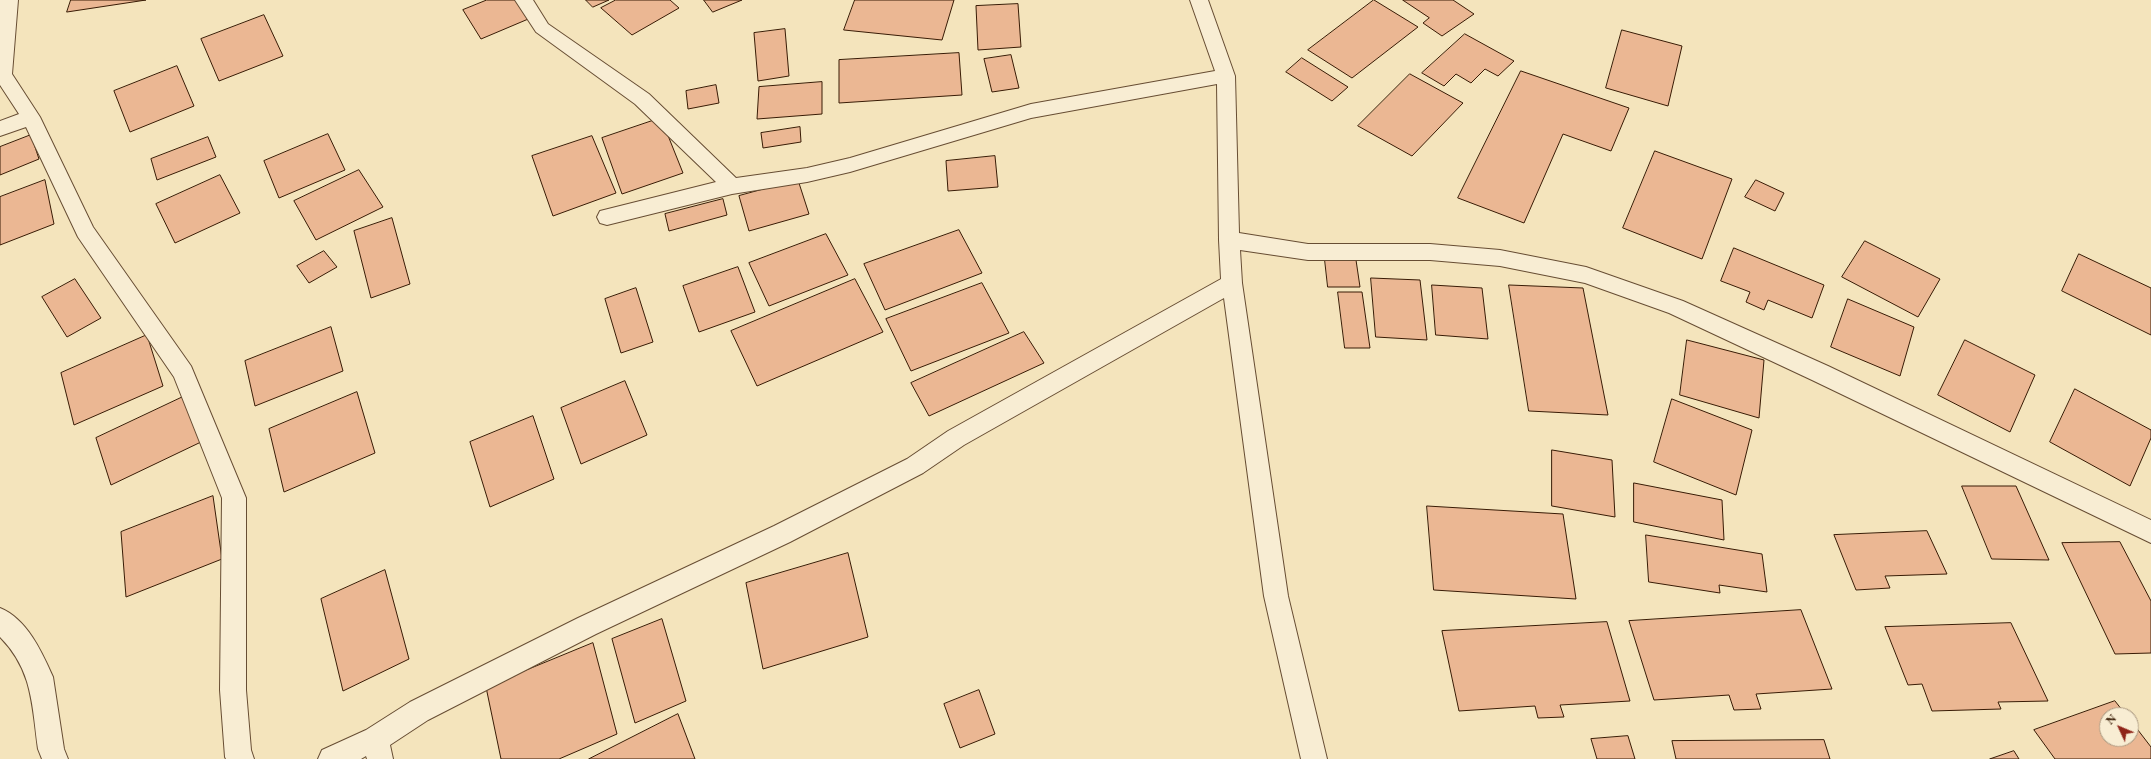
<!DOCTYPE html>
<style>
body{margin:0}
#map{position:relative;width:2151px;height:759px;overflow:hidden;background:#f4e4bc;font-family:"EB Garamond",serif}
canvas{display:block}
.north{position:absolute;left:2099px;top:707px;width:40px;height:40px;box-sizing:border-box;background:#f8edd3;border:1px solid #ab9981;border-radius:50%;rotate:314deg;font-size:11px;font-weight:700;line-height:16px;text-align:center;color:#381b05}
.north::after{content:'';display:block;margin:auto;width:14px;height:18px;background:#8f2418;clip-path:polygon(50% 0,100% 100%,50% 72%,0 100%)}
</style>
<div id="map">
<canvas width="2151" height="759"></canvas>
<div class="north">N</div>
</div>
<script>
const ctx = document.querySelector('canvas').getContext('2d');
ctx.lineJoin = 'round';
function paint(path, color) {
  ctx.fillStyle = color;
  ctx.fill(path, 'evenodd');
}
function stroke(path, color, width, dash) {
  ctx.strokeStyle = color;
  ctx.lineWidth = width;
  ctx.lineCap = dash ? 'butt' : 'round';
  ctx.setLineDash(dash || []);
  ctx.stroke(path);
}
const building = new Path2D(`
 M71,0h75l-79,12z
 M487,0h34l12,17 -52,22 -18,-29z
 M586,0h23l-16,7z
 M616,0h54l9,8 -47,27 -31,-27z
 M704,0h38l-29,12z
 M855,0h99l-12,40 -98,-10z
 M1374,0l44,27 -66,51 -44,-28z
 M1403,0h50l21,14 -32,22 -19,-13 6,-5z
 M1018,4l3,43 -43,3 -2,-44z
 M264,15l19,41 -64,25 -18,-42z
 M785,29l4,47 -31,5 -4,-48z
 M1622,30l60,16 -14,60 -62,-18z
 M1465,34l49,27 -16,15 -13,-7 -14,14 -15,-9 -12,12 -22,-13z
 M959,53l3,42 -123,8v-43z
 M1011,55l8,33 -27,4 -8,-33z
 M1302,58l46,29 -16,14 -46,-29z
 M177,66l17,40 -64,26 -16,-41z
 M1521,71l108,37 -18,43 -48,-17 -39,89 -66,-25z
 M1410,74l53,29 -51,53 -54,-30z
 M822,82v32l-65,5 2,-32z
 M716,85l3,18 -31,6 -2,-18z
 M661,118l22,55 -61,21 -20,-56z
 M800,127l1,15 -38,6 -2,-15z
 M328,134l17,36 -66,28 -15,-37z
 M31,135l8,24 -39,16v-28z
 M592,136l24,57 -63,23 -21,-60z
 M208,137l8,20 -59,23 -6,-21z
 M1655,151l77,28 -30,80 -79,-31z
 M995,156l3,31 -50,4 -2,-30z
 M359,170l24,37 -67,33 -22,-39z
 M220,175l20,38 -65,30 -19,-39z
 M45,180l9,44 -54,21v-48z
 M798,180l11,34 -60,17 -10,-35z
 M1756,180l28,13 -9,18 -30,-14z
 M723,199l4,16 -58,16 -4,-17z
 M392,218l18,66 -39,14 -17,-67z
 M959,230l23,43 -97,37 -21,-46z
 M826,234l22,41 -79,31 -20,-43z
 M1865,241l75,38 -22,38 -76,-40z
 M1734,248l90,37 -12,33 -44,-18 -4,10 -18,-8 4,-10 -29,-11z
 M324,251l13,16 -28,16 -12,-17z
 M2079,254l72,34v47l-89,-44z
 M1325,260h31l4,27h-32z
 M738,267l17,45 -56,20 -16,-46z
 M1371,278l49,2 7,60 -51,-3z
 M75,279l26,39 -34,19 -25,-40z
 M855,279l28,53 -126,54 -26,-55z
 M982,283l27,50 -98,38 -25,-52z
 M1432,285l50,3 6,51 -52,-4z
 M1509,285l74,3 25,127 -79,-4z
 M636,288l17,54 -32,11 -16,-54z
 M1338,292h24l8,56h-25z
 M1848,299l66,28 -14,49 -69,-29z
 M331,327l12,44 -88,35 -10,-45z
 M1024,332l20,31 -115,53 -18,-33z
 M147,335l16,51 -89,39 -13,-52z
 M1687,340l77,20 -5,58 -79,-23z
 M1965,340l70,35 -25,57 -72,-37z
 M625,381l22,54 -66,29 -20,-56z
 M2075,389l76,41v8l-21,48 -80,-44z
 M357,392l18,61 -91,39 -15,-63z
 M185,396l16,46 -90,43 -15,-47z
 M1672,399l80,31 -16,65 -82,-33z
 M533,416l21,63 -64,28 -20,-65z
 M1552,450l60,10 3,57 -63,-11z
 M1634,483l88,17 2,40 -90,-18z
 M1962,486h54l33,74 -57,-1z
 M213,496l9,63 -96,38 -5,-65z
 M1427,506l136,8 13,85 -142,-9z
 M1927,531l20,43 -62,2 5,12 -34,2 -22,-55z
 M1646,535l116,19 5,38 -48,-7 1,8 -71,-11z
 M2120,542l31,59v52l-36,1 -53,-111z
 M848,553l20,84 -105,32 -17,-86z
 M385,570l24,89 -66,32 -22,-92z
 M1801,610l31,79 -76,5 5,15 -27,1 -5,-15 -75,5 -25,-79z
 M662,619l24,82 -51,22 -23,-84z
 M1607,622l23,79 -70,4 4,12 -26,1 -3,-12 -76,5 -17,-80z
 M2011,623l37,78 -50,1 3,7 -69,2 -10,-27 -14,1 -23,-58z
 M593,643l24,91 -58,25h-58l-15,-72z
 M979,690l16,44 -35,14 -16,-44z
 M2115,701l11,14h-19v24h24v-18l20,26v12h-96l-21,-29z
 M678,714l17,45h-106z
 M1628,736l7,23h-38l-6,-20z
 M1824,740l6,19h-154l-4,-18z
 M2014,751l5,8h-29z`);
paint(building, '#ebb793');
stroke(building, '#381b05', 1);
const street = new Path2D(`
 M0,0h18l-6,74 28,43 53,110 98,139 55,132v192l5,60 3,9h-28l-1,-2 -5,-67 2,-192 -48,-121 -96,-140 -52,-110 -26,9v-15l19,-7 -19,-29z
 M515,0h18l15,24 101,70 87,84 71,-10 43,-10 181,-54 184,-33 -25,-71h18l27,76 4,157 69,11h122l70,6 86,17 97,34 145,65 323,154v23l-339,-163 -143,-67 -84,-30 -85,-17 -70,-6h-122l-68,-10 2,33 46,313 39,163h-26l-37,-163 -40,-298 -260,147 -41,28 -133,69 -194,92 -168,86 -38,25 3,14h-26l-1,-3 -5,3h-43l4,-9 44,-20 44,-28 168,-84 196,-92 133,-67 41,-28 273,-152 -2,-39 -2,-156 -186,34 -181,54 -43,10 -75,12 -125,31 -7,-2 -3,-6 3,-6 116,-29 -81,-78 -99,-72z
 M0,608c27,11 42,44 53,69l11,72 4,10h-26l-4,-10c-6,-43 -5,-79 -38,-112z`);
stroke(street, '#674d33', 2);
paint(street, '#f8edd3');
</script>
